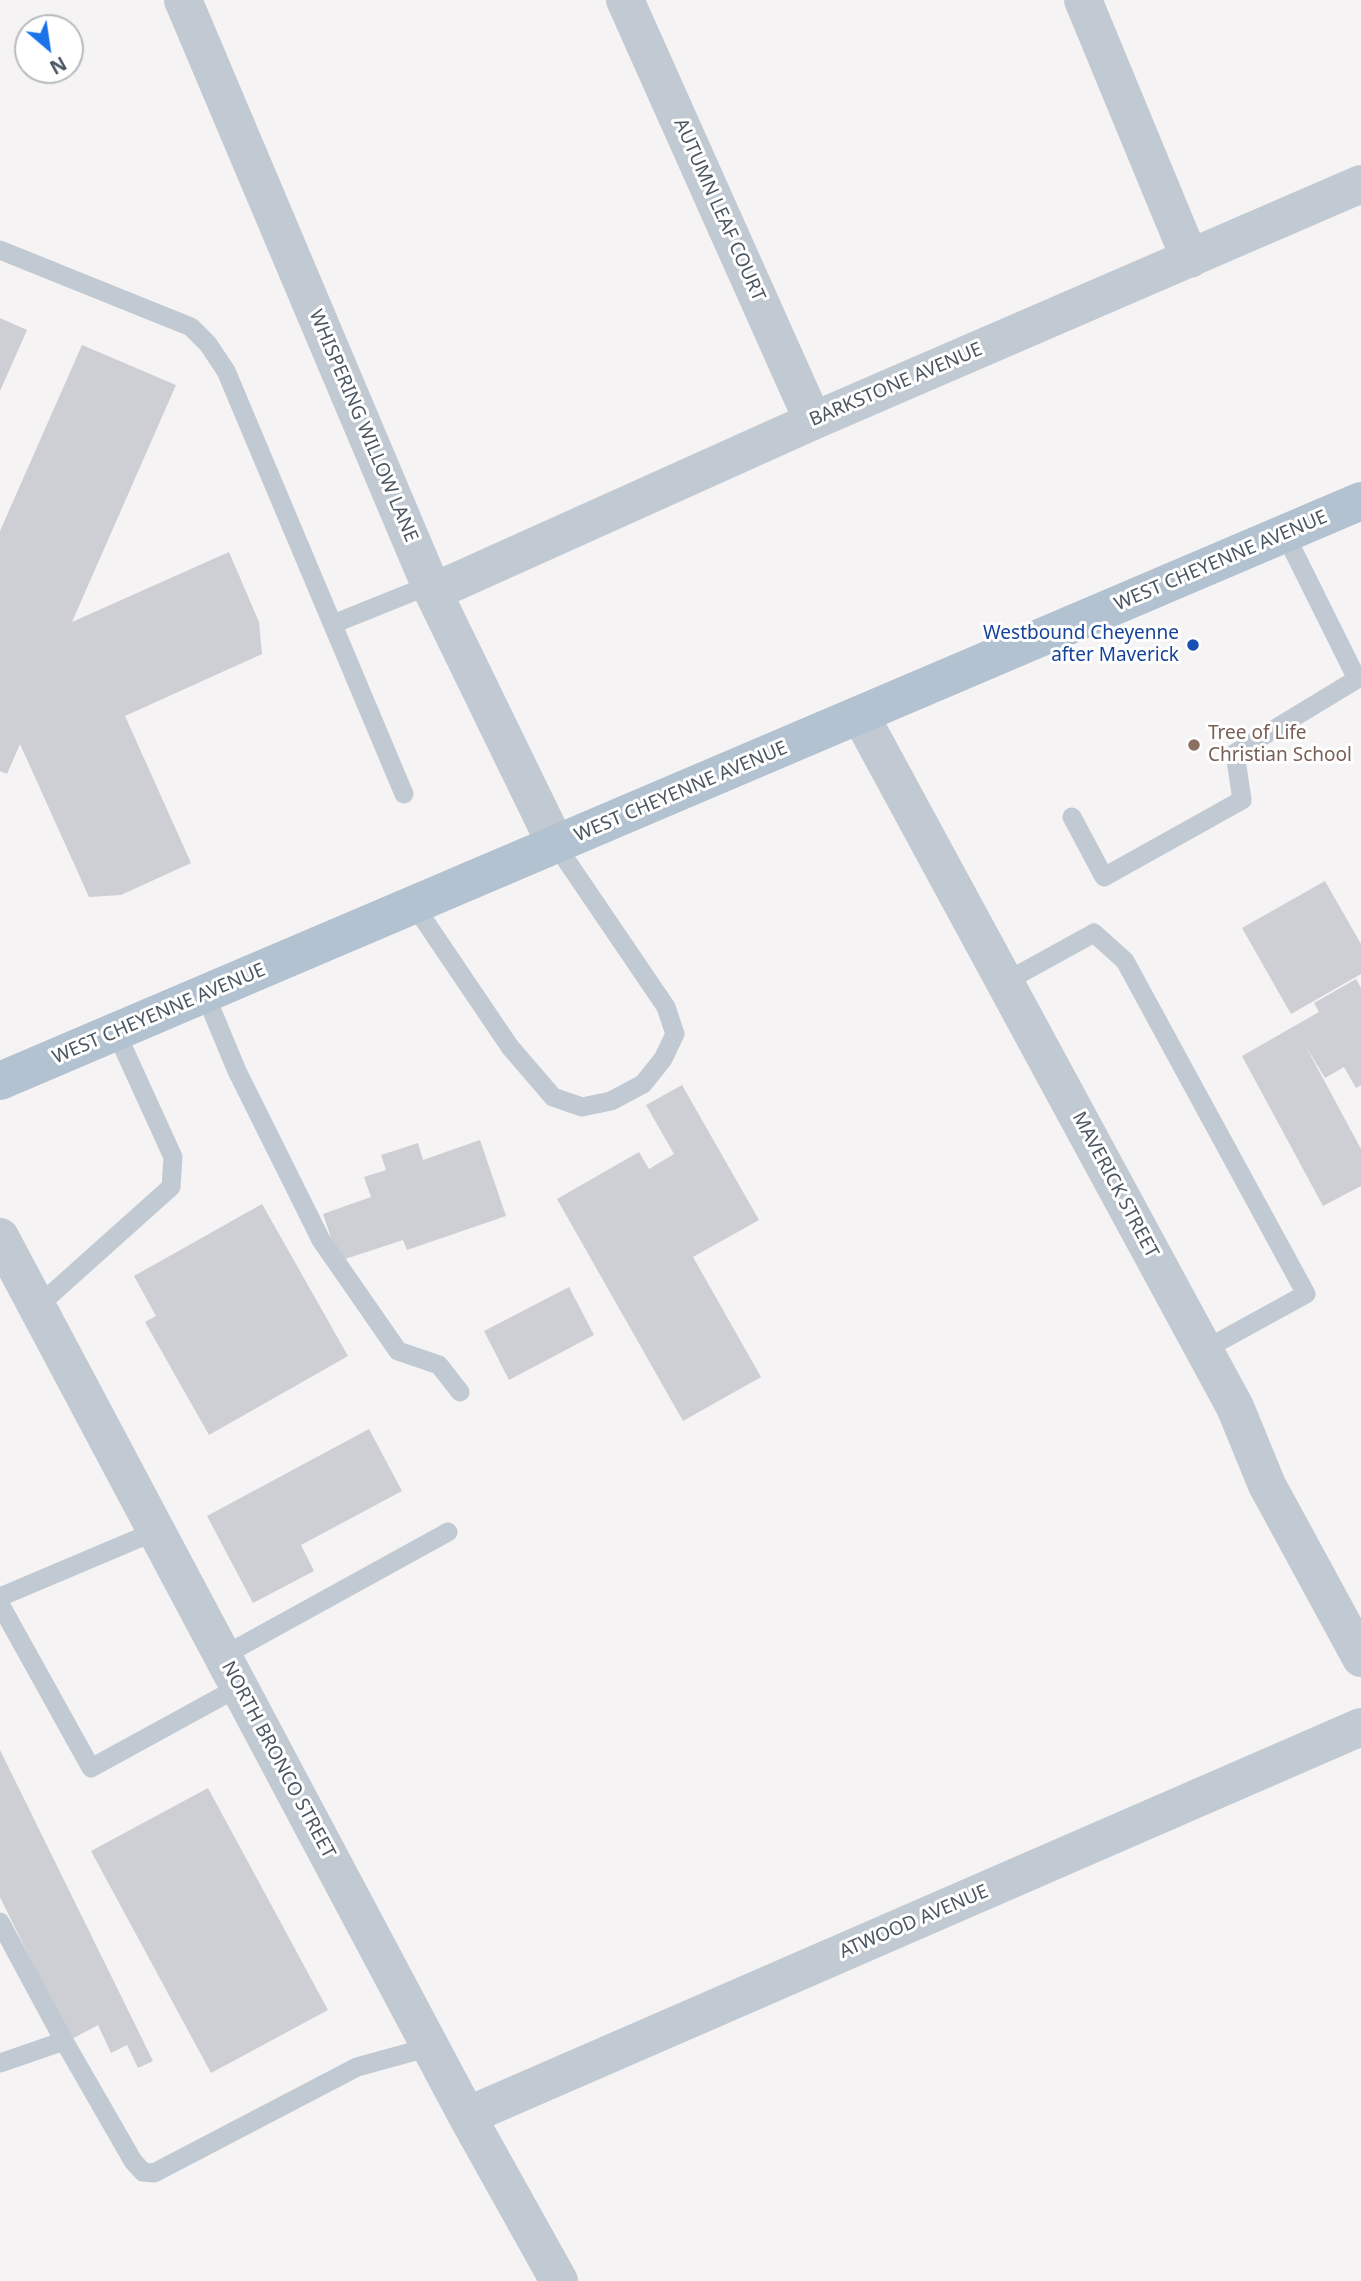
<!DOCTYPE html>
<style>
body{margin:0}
#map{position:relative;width:1361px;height:2281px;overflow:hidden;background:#f5f3f3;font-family:"Noto Sans",sans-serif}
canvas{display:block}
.north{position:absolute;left:14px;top:14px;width:70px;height:70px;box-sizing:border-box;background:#fff;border:2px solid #b7bbc0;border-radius:50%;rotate:151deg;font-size:19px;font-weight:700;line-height:28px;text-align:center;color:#4a5661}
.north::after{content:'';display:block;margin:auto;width:24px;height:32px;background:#1a73e8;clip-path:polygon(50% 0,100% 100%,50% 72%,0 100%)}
</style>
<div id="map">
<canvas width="1361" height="2281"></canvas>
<div class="north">N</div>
</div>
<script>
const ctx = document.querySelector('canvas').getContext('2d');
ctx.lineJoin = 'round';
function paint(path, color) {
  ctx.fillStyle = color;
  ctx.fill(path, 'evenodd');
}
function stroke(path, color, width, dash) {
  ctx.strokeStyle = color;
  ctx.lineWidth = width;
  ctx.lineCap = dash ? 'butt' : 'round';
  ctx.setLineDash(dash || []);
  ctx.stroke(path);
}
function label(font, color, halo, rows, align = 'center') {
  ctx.font = font + ' "Noto Sans",sans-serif';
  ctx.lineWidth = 6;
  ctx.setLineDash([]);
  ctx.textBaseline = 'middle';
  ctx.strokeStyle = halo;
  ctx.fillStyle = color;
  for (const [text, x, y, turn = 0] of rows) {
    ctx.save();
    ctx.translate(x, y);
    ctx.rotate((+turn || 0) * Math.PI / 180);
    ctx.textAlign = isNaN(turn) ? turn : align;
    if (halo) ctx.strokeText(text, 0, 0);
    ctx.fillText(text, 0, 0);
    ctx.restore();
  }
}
paint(new Path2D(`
 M0,318l27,12 -27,61z
 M82,345l94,40 -104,237 157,-70 30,70 3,32 -137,62 66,147 -70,32 -32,2 -69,-153 -13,30 -7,-3v-240z
 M1325,881l36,63v30l-70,40 -49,-86z
 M1356,979l5,9v97l-5,3 -12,-21 -19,11 -20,-33 56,104v37l-38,20 -81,-150 77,-44 -5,-9z
 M682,1085l77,135 -66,37 68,120 -78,44 -126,-222 82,-47 10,17 25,-15 -28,-49z
 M480,1140l26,76 -99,34 -4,-10 -64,21 -16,-47 48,-17 -7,-20 22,-7 -5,-15 37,-12 5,17z
 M262,1204l86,152 -139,79 -64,-113 11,-6 -22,-40z
 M569,1287l25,48 -85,45 -25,-49z
 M369,1429l33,62 -101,54 13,26 -61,32 -46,-87z
 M0,1750l153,311 -15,7 -11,-23 -16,8 -13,-28 -28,15 -70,-143z
 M208,1788l120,222 -117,63 -120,-222z`), '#cdcfd5');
stroke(new Path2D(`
 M0,250l191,77 17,17 18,27 178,423
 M333,624l97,-39
 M1072,817l32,60 138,-77 -7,-47 122,-74 -72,-145
 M414,905l96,142 43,50 29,10 29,-6 32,-17 20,-25 12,-25 -9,-27 -110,-162
 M1005,982l89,-49 31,28 181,333 -102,56
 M205,994l32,77 84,169 77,111 41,14 21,27
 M37,1307l134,-120 2,-30 -57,-125
 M0,1597l156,-66
 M0,1604l91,164 148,-81
 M223,1656l225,-124
 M0,1922l64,119 69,120 10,11 11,1 203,-106 73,-20
 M0,2063l64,-22`), '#c1cad2', 19);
stroke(new Path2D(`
 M183,0l250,592 123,253
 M625,0l188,421
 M1083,0l107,259
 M433,592l380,-171 548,-237
 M860,715l375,692 32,78 94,173
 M0,1237l467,879 92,165
 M467,2116l894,-389`), '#c1cad2', 38);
stroke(new Path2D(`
 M0,1081l1361,-580`), '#b3c2d1', 38);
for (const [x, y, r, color] of [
 [1193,645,7,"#1a4fb4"],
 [1194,745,7,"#8d6e63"]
]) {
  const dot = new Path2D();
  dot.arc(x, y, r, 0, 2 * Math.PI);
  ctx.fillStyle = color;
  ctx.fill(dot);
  stroke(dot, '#fff', 2.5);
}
label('19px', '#4a5661', '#fff', [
 ["AUTUMN LEAF COURT",719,210,66],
 ["BARKSTONE AVENUE",896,385,-23],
 ["WHISPERING WILLOW LANE",363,426,67],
 ["WEST CHEYENNE AVENUE",1221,561,-23],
 ["WEST CHEYENNE AVENUE",681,792,-23],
 ["WEST CHEYENNE AVENUE",159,1014,-23],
 ["MAVERICK STREET",1115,1185,62],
 ["NORTH BRONCO STREET",278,1760,62],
 ["ATWOOD AVENUE",914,1922,-23]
]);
label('19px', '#164399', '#fff', [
 ["Westbound Cheyenne",1179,634],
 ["after Maverick",1179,656]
], 'right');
label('19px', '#785e54', '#fff', [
 ["Tree of Life",1208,734],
 ["Christian School",1208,756]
], 'left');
</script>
